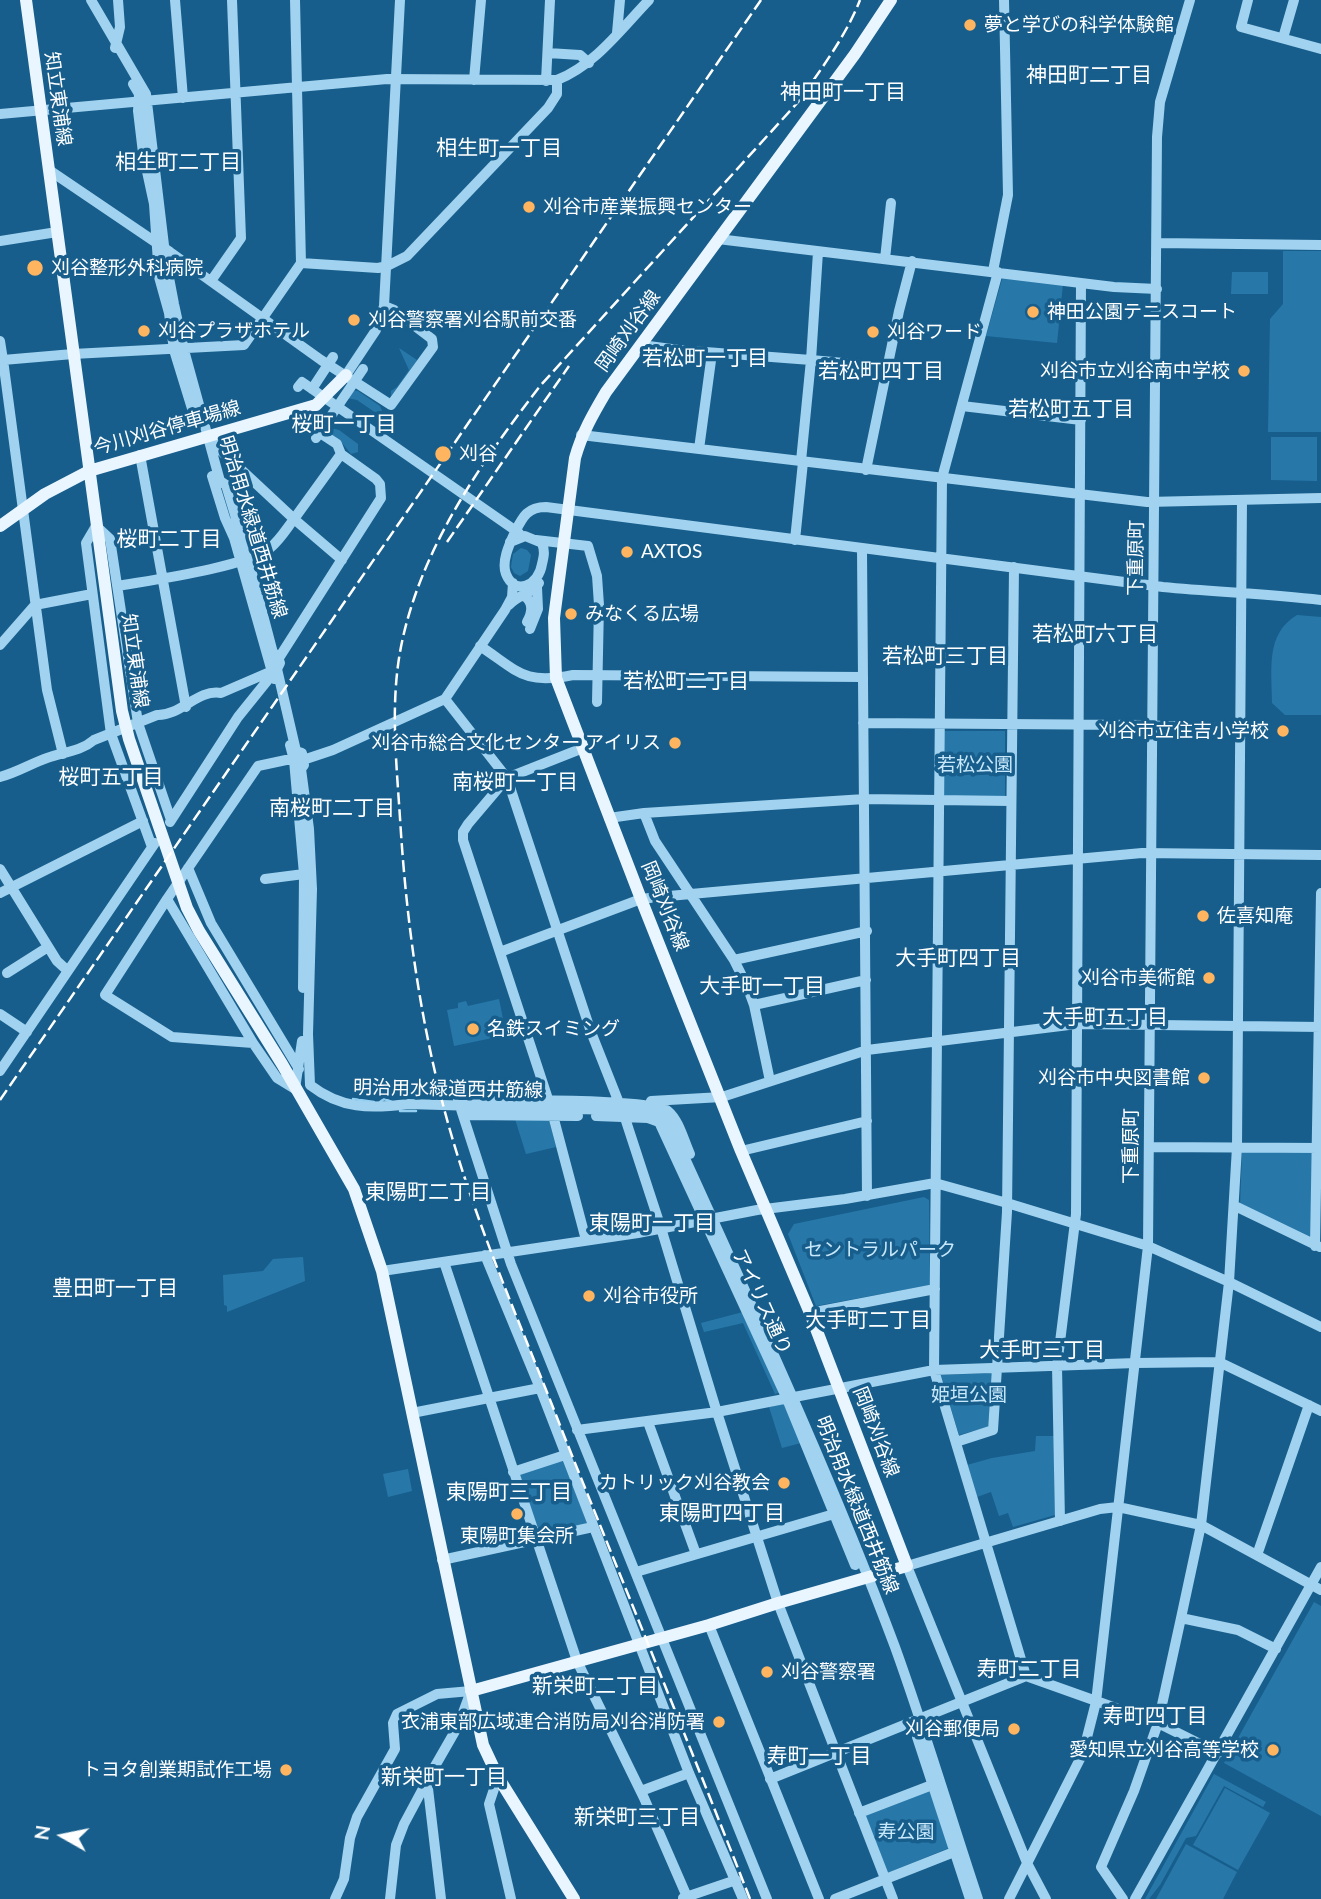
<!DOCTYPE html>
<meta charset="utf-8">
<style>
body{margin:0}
#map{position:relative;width:1321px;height:1899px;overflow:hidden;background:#175e8c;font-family:Lato,sans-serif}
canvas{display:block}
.north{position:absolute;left:28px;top:1801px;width:70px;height:70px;-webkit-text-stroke:5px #175e8c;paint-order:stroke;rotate:279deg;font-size:19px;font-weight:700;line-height:28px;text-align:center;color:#fff}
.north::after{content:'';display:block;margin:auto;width:24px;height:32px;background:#fff;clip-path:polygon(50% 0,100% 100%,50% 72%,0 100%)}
</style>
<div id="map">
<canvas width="1321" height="1899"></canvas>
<div class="north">N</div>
</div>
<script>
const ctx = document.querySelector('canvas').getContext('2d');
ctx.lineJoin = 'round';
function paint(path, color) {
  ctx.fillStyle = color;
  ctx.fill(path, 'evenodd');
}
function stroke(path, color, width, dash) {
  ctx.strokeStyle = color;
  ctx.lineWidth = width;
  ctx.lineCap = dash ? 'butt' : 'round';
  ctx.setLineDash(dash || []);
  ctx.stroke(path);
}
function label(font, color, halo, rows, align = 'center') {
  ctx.font = font + ' Lato,"Noto Sans JP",sans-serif';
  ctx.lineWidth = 7;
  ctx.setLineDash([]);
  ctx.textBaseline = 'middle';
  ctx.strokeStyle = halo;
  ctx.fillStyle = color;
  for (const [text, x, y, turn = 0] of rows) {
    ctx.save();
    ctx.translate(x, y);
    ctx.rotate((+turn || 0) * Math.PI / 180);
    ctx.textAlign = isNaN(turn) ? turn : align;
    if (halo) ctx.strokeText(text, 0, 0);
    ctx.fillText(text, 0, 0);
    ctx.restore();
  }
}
paint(new Path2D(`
 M1283,251h38v181h-53l2,-113 13,-15z
 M1232,272h36v22h-37z
 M1003,276l60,8 -6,59 -71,-7z
 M399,348l18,12 -1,2 -25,34v-5l6,-4 12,-17z
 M351,390l7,1 22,15 2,5 -6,2 -19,-13 -10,-2z
 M331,428l8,2 19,14v8l-7,2 -9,-11 -12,-8z
 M1271,437h46v44l-46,-1z
 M521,548l6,2 4,5 -3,16 -8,5 -6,-3 -3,-6 2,-13z
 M1297,615l24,2v98h-36l-13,-12c0,-33 -7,-69 25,-88z
 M944,731h61v67h-61z
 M499,999l4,20 -9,3 3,15 -43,9 -7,-36 11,-2v-5l8,-2 2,5z
 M515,1119l34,1 7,27 -30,7z
 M1242,1152h72l-3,87 -71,-33z
 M924,1197l5,3 1,85 -114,21 -28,-72 6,-10z
 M303,1257l2,24 -78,31v-6l-3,-1 -1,-30 40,-4 10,-12z
 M743,1312l38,80 -6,2 -32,-71 -39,9 -3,-9z
 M992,1373l-4,54 -29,8 -18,-60z
 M784,1404l17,39 -19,5 -13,-41z
 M1036,1436h18l1,79 -42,12 -5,-14 -9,3 -8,-24 -14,5 -10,-32 25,-7 43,-7z
 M562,1459l26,66 -49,10 -21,-61z
 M408,1469l4,22 -24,6 -5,-23z
 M1314,1602l7,4v210l-97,-53z
 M1214,1774l52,28 -3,5 -39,-21 -28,50 -10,2 -26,47 -11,14h-4z
 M1225,1788l45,25 -32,57 -45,-25z
 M930,1789l19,59 -62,25 -22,-58z
 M1186,1844l51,28 -14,27h-67z`), '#2778a9');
stroke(new Path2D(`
 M353,1099l21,3
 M380,1102l4,-3 8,3
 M400,1111h16`), '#94cff1', 2.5);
stroke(new Path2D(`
 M91,0l55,94 20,168 8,42 10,46 36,131 6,4 22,73 25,95 4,2 3,8 -3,6 19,82 6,2 2,12 -3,4 8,60 3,60 -4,145 2,51c31,24 60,24 98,19l238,7 16,4 6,6c79,174 160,347 227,526 30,83 55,168 83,252
 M175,0l8,98
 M1248,0l-7,27 80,22
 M617,33l3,-33
 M1283,38l11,-38
 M115,48l5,-21 -2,-27
 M548,53l32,2 9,8
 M474,80l7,-80
 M546,81l4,-81
 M133,84l6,10 -1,17 5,42 11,51 5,73 10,36 5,37 20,65
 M0,114l387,-35 170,1c38,-15 64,-51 92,-80
 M49,170l121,82 151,108 70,45 42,-58 -1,-8 -38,-29 -10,-4
 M718,239l396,48 43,2
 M0,241l57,-9
 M1157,243l164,2
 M818,252l-7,108 77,7
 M885,259l6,-56
 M301,263l77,5 9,-2 20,-10 141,-148 9,-14v-14
 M993,271l15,-76 -4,-195
 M211,281l30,-43 -9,-238
 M0,341l3,19 -3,1
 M641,345l38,5 132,10 -10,101
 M346,375l30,-45 8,-24 16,-306
 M298,387l4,-5 217,151
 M312,389l21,-32
 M962,406l119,14
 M581,435l566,67 174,-4
 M316,438l47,-69
 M699,449l13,-96
 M341,454l-47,65 48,41
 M140,455l46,252
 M866,470l33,-159 13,-50
 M212,476l13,42 9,20 40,141
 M536,540l52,6 9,30 2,29 -2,97
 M795,540l8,-78
 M510,542l15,-6 17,7c3,8 2,13 0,21 -3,21 -27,33 -36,10 -5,-13 4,-31 9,-42 8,-16 13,-25 31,-25l617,80c53,5 105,7 158,13
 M862,550l5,646
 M118,586c34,-6 128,-19 152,-38 10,-8 17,-20 24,-29l-75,-70 -7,-14
 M524,596c10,6 8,17 3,26
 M509,605c9,-10 22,-11 30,-22
 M530,629l8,-20 -1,-22
 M0,645l35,-40 57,-11
 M480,646c39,26 44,39 93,29l289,2
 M277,661l104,-163 -1,-14 -4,-5 -35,-25 -4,-10 -46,-30
 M445,699l62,79 76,-30
 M863,723l281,2 96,4
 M290,745l4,15 10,114 -1,114
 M63,754l-16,-64 -44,-330 70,-6 171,-9 57,-82 -6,-263
 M0,777c18,-5 30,-13 47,-19 16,-6 33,-6 47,-18l63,-25c24,1 40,-26 64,-22l51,-22
 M644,813l11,28 79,119 13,26 7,19 16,76
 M609,818l35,-5 221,-14 145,2
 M170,822l68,-105 29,-36 5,-10
 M152,847l-41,-113 -25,-191 10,-17 14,13 28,184 33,97
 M188,868l23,55 88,146
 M0,869l57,92 11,10
 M265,879l39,-5
 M0,893l143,-72
 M167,899l86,144 24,35 18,11 7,-48
 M500,952l141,-53 17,-2 484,-44 179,2
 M734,960l133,-29
 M7,973l41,-26
 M754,1005l112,-25
 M0,1014l27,18
 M253,1043l-81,-6 -67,-42 62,-96 91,-133 28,-6h17l30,-10 112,-51 60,-89 7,-13 1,-14
 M0,1071l155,-228
 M651,1101l71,-4 145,-47 210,-26 244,3
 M463,1115l115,1
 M596,1116l52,2 11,4 128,277 68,166
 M1149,1147l172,1
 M741,1151l126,-30
 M690,1154c-6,-13 -11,-34 -22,-43 -16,-13 -179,-11 -210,-11l53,164 256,635
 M1235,1206l85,41
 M586,1240l-35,-132 -88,-268v-8l5,-8 39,-46 84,254 34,86 36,110 54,178 63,197 115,296
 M1315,1246l6,-353
 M485,1255l55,133 149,385 54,126
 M444,1262l133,399 67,137 44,101
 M382,1271l256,-38 119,-23 88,-11 90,-16 72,20 141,43 81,36 92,45
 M810,1313l125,-24
 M412,1413l128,-25
 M648,1422l48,132
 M577,1430l140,-18 217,-42 202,-7 83,-1 102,49
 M956,1442l37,-12 14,-218 7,-645
 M513,1472l52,-17
 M1060,1521l-3,-155 19,-152 5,-931
 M1257,1555l52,-150
 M442,1560l151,-33
 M636,1572l198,-58
 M1181,1618l57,12 38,19
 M709,1625l110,274
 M1026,1676l132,47 60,30
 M917,1737l53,162
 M498,1777l-9,27 22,95
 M770,1779l256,-103 -92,-306 8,-892 56,-206
 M641,1791l48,-18
 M859,1813l73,-28
 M683,1898l53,-18
 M335,1899l9,-20 6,-41 7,-21 38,-68 -2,-26 4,-9 40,-20 34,-3 -13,35 -31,54 14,119
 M390,1899l6,-54 8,-21 23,-43
 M835,1899l119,-47
 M1009,1899l74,-146 13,-51 52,-456 9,-1109 3,-35 30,-102
 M1046,1899l-19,-36 -120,-297 193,-57 18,-2 83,18 120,65
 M1123,1899l-22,-32 33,-76 24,-68 23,-105 20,-93 28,-243 8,-135 5,-647
 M1135,1899l186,-332`), '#a1d2ef', 10);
stroke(new Path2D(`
 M26,0l96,711 7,28 58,169 12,23 83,133 72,125 28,82 101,474 15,32 76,122
 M0,526l45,-32 44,-23 227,-66 30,-30
 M471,1691l238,-66 69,-22 129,-37 -97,-253 -69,-162 -100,-252 -85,-221 -2,-60 21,-160c7,-25 18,-44 31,-66l249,-338 36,-54`), '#e9f5ff', 12);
stroke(new Path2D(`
 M447,542l122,-176
 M0,1100l761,-1100
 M750,1899c-61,-156 -125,-311 -187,-466 -35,-91 -75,-180 -104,-273 -35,-110 -52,-226 -59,-342 -4,-62 -11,-124 4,-185 22,-92 79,-173 136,-247l259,-285c22,-32 47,-65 61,-101`), '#fff', 2.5, [12, 5]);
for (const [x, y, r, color] of [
 [970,25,7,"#ffb55f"],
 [529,207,7,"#ffb55f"],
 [35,268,9,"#ffb55f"],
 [1033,312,7,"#ffb55f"],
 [354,320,7,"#ffb55f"],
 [144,331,7,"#ffb55f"],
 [873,332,7,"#ffb55f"],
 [1244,371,7,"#ffb55f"],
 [443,454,9,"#ffb55f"],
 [627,552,7,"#ffb55f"],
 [571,614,7,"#ffb55f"],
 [1283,731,7,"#ffb55f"],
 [675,743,7,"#ffb55f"],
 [1203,916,7,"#ffb55f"],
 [1209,978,7,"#ffb55f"],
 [473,1029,7,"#ffb55f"],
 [1204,1078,7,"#ffb55f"],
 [589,1296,7,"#ffb55f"],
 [784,1483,7,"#ffb55f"],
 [517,1514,7,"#ffb55f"],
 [767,1672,7,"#ffb55f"],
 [719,1722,7,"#ffb55f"],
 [1014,1729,7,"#ffb55f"],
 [1273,1750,7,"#ffb55f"],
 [286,1770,7,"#ffb55f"]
]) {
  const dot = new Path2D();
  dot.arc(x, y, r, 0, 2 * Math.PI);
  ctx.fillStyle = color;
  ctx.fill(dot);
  stroke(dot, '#175e8c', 2.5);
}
label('19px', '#fff', '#175e8c', [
 ["夢と学びの科学体験館",984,25],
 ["刈谷市産業振興センター",543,207],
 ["刈谷整形外科病院",51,268],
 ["神田公園テニスコート",1047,312],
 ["刈谷警察署刈谷駅前交番",368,320],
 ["刈谷プラザホテル",158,331],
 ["刈谷ワード",887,332],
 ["刈谷市立刈谷南中学校",1230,371,"right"],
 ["刈谷",459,454],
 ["AXTOS",641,552],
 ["みなくる広場",585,614],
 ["刈谷市立住吉小学校",1269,731,"right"],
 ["刈谷市総合文化センター アイリス",661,743,"right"],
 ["佐喜知庵",1217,916],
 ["刈谷市美術館",1195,978,"right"],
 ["名鉄スイミング",487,1029],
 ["刈谷市中央図書館",1190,1078,"right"],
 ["刈谷市役所",603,1296],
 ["カトリック刈谷教会",770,1483,"right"],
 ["東陽町集会所",517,1536,"center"],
 ["刈谷警察署",781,1672],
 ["衣浦東部広域連合消防局刈谷消防署",705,1722,"right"],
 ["刈谷郵便局",1000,1729,"right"],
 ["愛知県立刈谷高等学校",1259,1750,"right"],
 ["トヨタ創業期試作工場",272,1770,"right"]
], 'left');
label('19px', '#fff', '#175e8c', [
 ["知立東浦線",58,99,82],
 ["岡崎刈谷線",628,331,-54],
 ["今川刈谷停車場線",167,428,-16],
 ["明治用水緑道西井筋線",253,527,73],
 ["下重原町",1136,558,-89],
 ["知立東浦線",135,661,82],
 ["岡崎刈谷線",665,906,68],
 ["明治用水緑道西井筋線",448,1089,1],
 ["下重原町",1131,1146,-90],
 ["アイリス通り",762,1302,65],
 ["岡崎刈谷線",876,1432,69],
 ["明治用水緑道西井筋線",857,1505,68]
]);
label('19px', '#c8e8fb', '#175e8c', [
 ["若松公園",975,765],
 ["セントラルパーク",880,1250],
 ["姫垣公園",969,1395],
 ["寿公園",906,1832]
]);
label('21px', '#fff', '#175e8c', [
 ["神田町二丁目",1089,75],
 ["神田町一丁目",843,92],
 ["相生町一丁目",499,148],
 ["相生町二丁目",178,162],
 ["若松町一丁目",705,358],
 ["若松町四丁目",881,371],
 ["若松町五丁目",1071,409],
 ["桜町一丁目",344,424],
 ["桜町二丁目",169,539],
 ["若松町六丁目",1095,634],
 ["若松町三丁目",945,656],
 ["若松町二丁目",686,681],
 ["桜町五丁目",111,777],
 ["南桜町一丁目",515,782],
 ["南桜町二丁目",332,808],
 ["大手町四丁目",958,958],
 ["大手町一丁目",762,986],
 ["大手町五丁目",1105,1017],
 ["東陽町二丁目",428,1192],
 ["東陽町一丁目",652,1223],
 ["豊田町一丁目",115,1288],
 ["大手町二丁目",868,1320],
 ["大手町三丁目",1042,1350],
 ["東陽町三丁目",509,1492],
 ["東陽町四丁目",722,1513],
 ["寿町二丁目",1029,1669],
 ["新栄町二丁目",595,1686],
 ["寿町四丁目",1155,1716],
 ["寿町一丁目",819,1756],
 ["新栄町一丁目",444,1777],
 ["新栄町三丁目",637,1817]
]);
</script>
